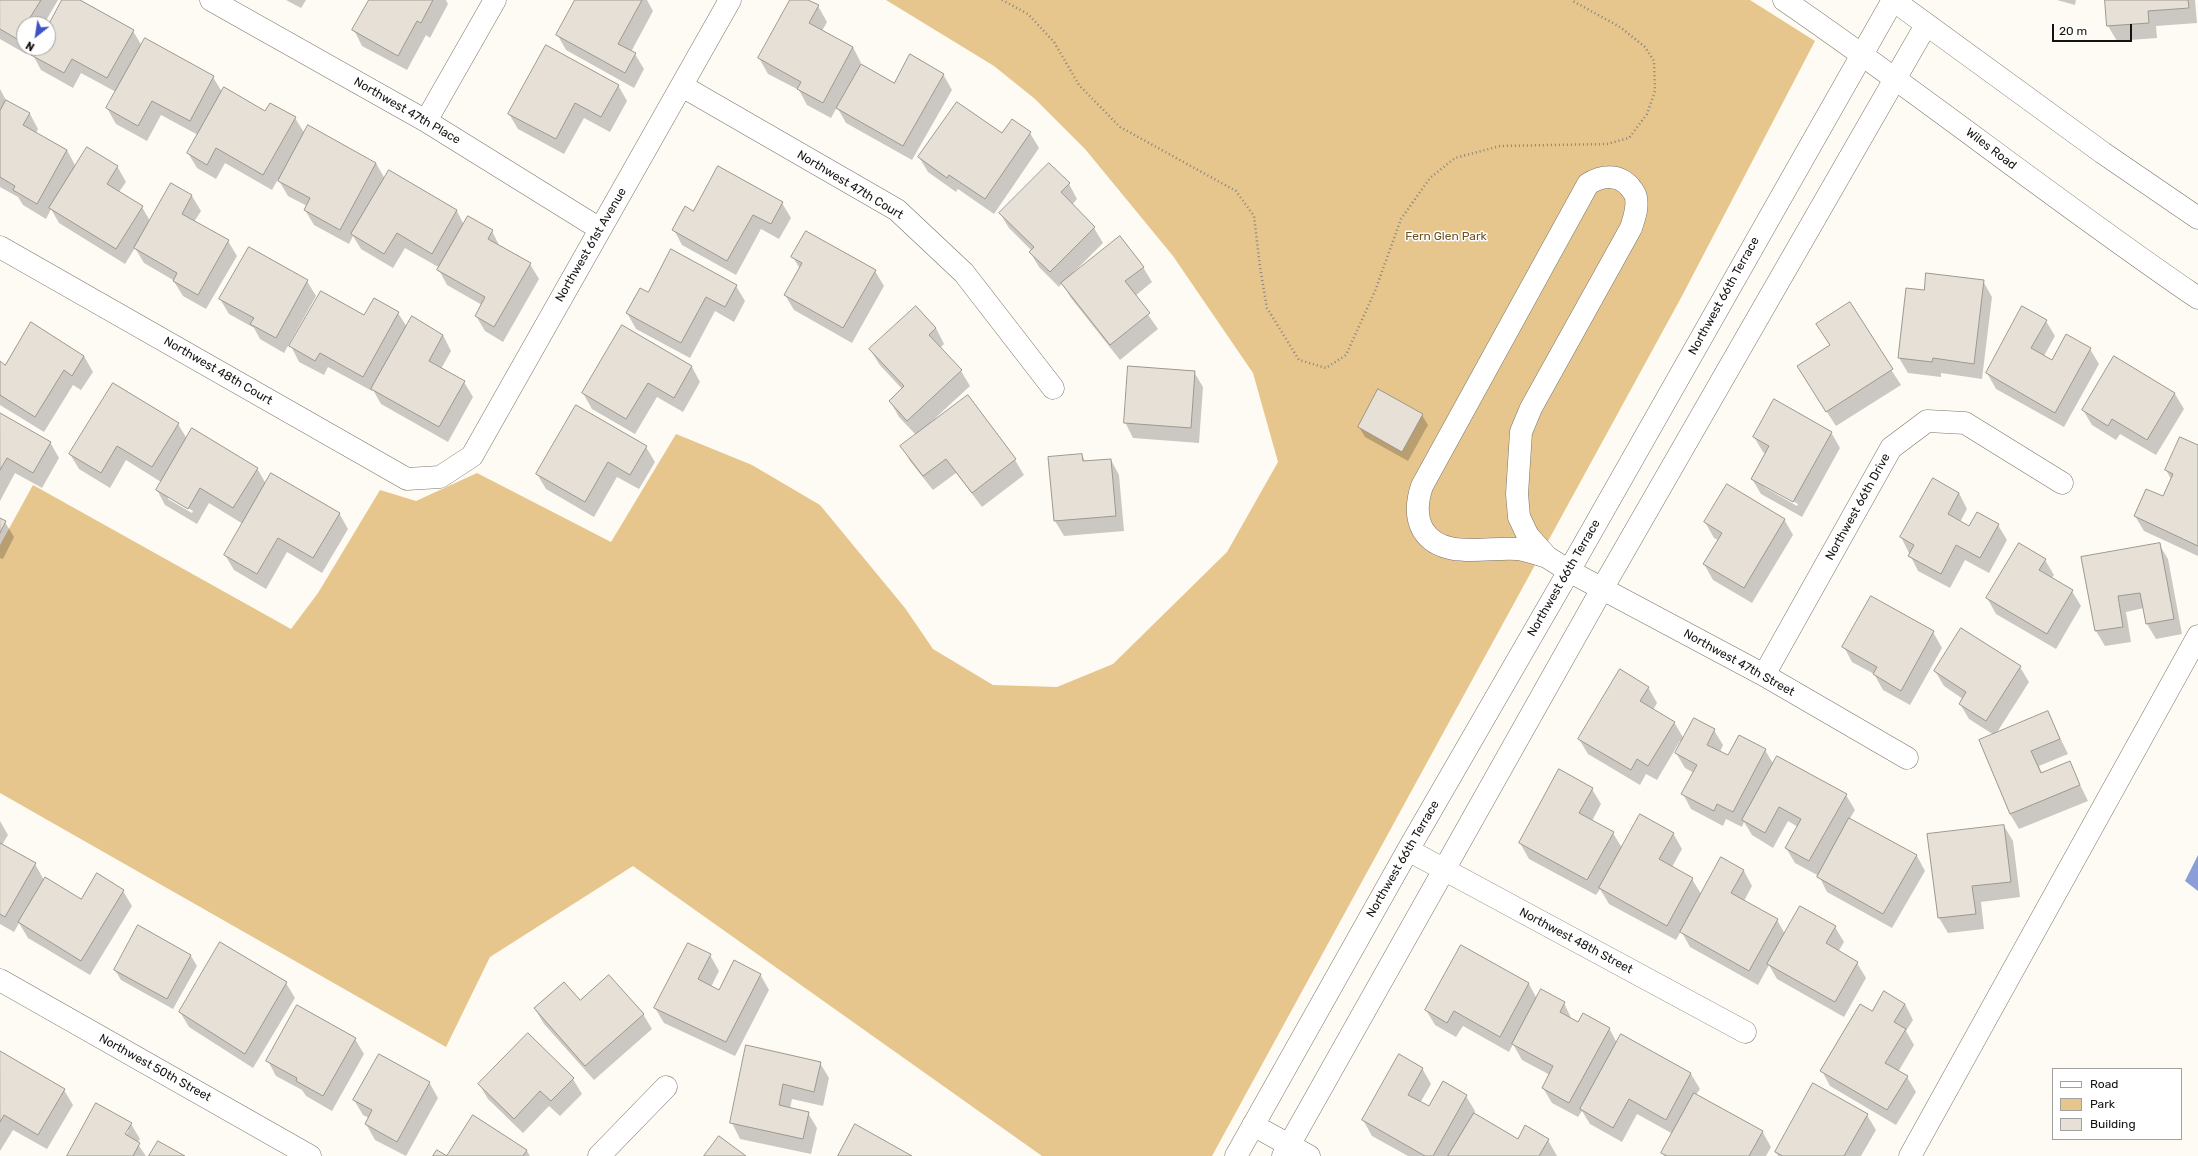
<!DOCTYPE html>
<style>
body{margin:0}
#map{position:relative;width:2198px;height:1156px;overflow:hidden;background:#fefbf4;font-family:Rubik,sans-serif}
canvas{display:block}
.legend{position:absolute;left:2052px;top:1068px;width:130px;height:72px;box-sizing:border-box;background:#fff;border:1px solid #a1a19f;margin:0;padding:5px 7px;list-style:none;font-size:12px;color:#151310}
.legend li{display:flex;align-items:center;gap:8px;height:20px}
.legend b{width:20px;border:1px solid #a1a19f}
.north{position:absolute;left:16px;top:16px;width:40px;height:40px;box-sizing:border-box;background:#fff;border:1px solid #a1a19f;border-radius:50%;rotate:210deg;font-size:11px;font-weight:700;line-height:16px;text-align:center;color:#151310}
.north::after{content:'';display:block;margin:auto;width:14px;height:18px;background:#3e52c5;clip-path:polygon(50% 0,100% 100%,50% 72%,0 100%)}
.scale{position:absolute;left:2052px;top:24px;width:80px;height:18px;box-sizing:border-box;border:2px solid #151310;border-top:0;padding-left:5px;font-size:12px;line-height:14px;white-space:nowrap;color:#151310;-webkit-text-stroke:3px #fff;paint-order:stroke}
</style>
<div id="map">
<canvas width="2198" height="1156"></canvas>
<ul class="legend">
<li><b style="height:5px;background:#fff"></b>Road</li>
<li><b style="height:11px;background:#e6c68c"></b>Park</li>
<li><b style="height:11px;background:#e6e0d6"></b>Building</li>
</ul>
<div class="north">N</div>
<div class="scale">20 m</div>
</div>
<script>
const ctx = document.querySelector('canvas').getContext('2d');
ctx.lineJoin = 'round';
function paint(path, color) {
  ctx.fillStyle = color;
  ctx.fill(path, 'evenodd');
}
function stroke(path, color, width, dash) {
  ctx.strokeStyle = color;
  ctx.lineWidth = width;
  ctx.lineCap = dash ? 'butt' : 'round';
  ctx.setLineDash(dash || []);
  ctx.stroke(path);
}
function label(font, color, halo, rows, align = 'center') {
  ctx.font = font + ' Rubik,sans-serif';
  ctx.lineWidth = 3;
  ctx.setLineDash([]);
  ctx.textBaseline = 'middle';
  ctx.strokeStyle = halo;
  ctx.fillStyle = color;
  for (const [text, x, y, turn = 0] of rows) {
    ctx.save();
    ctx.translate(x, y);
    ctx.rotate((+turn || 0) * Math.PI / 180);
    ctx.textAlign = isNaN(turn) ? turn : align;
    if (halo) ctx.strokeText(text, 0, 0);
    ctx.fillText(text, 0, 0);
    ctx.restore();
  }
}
paint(new Path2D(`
 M886,0h864l65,41 -133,255 -470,860h-170l-409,-290 -143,91 -44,90 -446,-254v-248l33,-60 258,144 27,-36 62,-103 36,11 61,-28 134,69 65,-108 76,31 68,40 85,103 28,41 60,36 64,2 56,-23 114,-112 51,-90 -25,-89 -80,-117 -88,-107 -50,-50 -41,-33z`), '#e6c68c');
paint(new Path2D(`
 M2198,855v36l-13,-10z`), '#8b9ed9');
paint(new Path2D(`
 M0,0h58l-14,24h-20v24h5l-3,6 -26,-15z
 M64,0h14l55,31 9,15 71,31 9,15 43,20 30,6 10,16 71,29 9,16 4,-8 68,40 7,14 28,6 8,16 30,17 9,15 -36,63 -18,-11 -9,-15 6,-11 -35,-20 -8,-15 1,-2 -35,-20 -12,20 -32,-19 -8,-13 -4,8 -35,-19 -9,-15 2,-4 -19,-10 -10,-17 -6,11 -47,-27 -9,16 -19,-11 -9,-15 10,-18 -37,-20 -14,26 -31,-17 -9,-16 9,-16 -35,-19 -8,15 -32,-18 -8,-15 4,-7h11v-20z
 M286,0h20l-5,8z
 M368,0h78l2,4 -18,34 -4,-3 -19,35 -45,-24 -8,-16 16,-29z
 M576,0h71l6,11 -22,41 4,2 9,15 -10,19 -68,-38 -9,-16z
 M791,0h15l12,6 9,16 -5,9 31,16 8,16 -1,2 35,19 48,-10 9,16 -40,70 -66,-37 -9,-16 -6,11 -24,-13 -8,-15 -31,-16 -9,-16z
 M2057,0h19l-1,5z
 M2106,0h89l2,23 -41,3 1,12 -40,3 -9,-15z
 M618,85l9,16 -17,31 -26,-14 -20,36 -46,-25 -9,-15z
 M0,89l7,13 23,12 8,15 -2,4 31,17 9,17 41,-1 9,16 -7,10 23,15 8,14 21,-37 21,12 9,15 -7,11 34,19 9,15 -31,53 -23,-13 -10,-16 -29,-17 -9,-15 -10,16 -66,-41 -8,-14 -5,10 -23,-14 -5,-8 -18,-10z
 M1012,121l18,12 9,15 -45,66 -36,-25 -2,3 -28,-20 -9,-15 83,-23z
 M1069,184l8,15 -5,6 22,23 9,15 -30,30 70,-6 9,15 -17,14 23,33 -38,31 -49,-62 -9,-15 -3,4 -20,-20 -9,-15 2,-1 -23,-23 -9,-15z
 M782,203l9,15 -12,21 -18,-10 -25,46 -54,-30 -8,-15 19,-18z
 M793,257l82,14 9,15 -32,57 -58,-33 -9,-15 15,-26z
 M307,281l9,15 -32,57 -24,-14 -6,-11 -25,-14 -9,-15z
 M1983,281l9,16 -10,82 -41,-6v4l-33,-4 -9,-15 25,-67z
 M736,286l9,15 -11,21 -19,-11 -25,47 -54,-29 -9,-16 21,-19z
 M1849,304l52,81 -65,41 -38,-59 32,-21 -13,-22z
 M916,307l20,21 8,16 -4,4 21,23 9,15 -39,36 36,-25 48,63 9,15 -42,32 -26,-34 -23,17 -23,-29 -8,-15 14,-11 -17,-18 -9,-16 12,-12 -23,-25 -9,-15z
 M2023,308l23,13 9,15 -11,20 8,5 38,-12 9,15 -35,63 -68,-38 -9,-16z
 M398,313l9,14 36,8 8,16 -10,18 23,13 9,15 -25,45 -67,-38 -8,-14 -1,1 -44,-24 -4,8 -25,-13 -8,-16 74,-29z
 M622,326l70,41 8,15 -17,30 -26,-15 -22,37 -43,-25 -9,-16z
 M84,356l9,16 -12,18 -8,-5 -29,47 -44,-27v-42l5,3z
 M2115,358l60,36 9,15 -28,46 -36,-21 -4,6 -24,-15 -9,-15z
 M1194,372l9,15 -4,56 -66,-5 -8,-16z
 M0,415l50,27 9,16 -17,30 -27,-15 -15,28z
 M1422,415l6,10 -20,36 -43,-24 -6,-10z
 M178,424l9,15 70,29 9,16 73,29 9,16 -26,44 -35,-21 -21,37 -32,-19 -9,-15 18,-31 -34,-21 -12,21 -32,-19 -8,-15 4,-8 -35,-22 -16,28 -31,-19 -9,-15zM168,496l25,15 -1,2 -24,-14z
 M1831,432l9,16 -38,69 -41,-23 -9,-15 14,-25 -3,-2 -9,-15zM1764,485l34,19 -1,2 -33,-19z
 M2198,446v110l-54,-25 -9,-15 28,-18 8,-19 -5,-9z
 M646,447l9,15 -16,27 -22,-12 -23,40 -48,-28 -9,-15z
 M1082,455l3,7 26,-2 8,15 5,56 -60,5 -9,-15z
 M1959,493l8,16 -7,13 10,5 28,-2 9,15 -18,33 -24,-13 -15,28 -32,-17 -17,-34z
 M0,519l5,3 9,15 -11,22 -3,-1z
 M1784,519l9,16 -41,68 -39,-23 -9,-16 14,-24 -4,-2 -9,-16z
 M2019,544l26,16 9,15 -3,4 21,12 9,15 -25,43 -60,-35 -9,-16z
 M2159,544l9,15 14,75 -26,5 -9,-15 -3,-16 -18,4 5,30 -26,4 -9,-15 -13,-73z
 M1961,629l59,38 9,15 -33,52 52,-21 20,41 -29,12 3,7 27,-11 19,39 -69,28 -9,-15 -16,-79 -25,-16 -9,-15 3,-5 -19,-13 -9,-15z
 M1933,632l9,16 -32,57 -27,-15 -9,-16 -22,-12 -8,-15z
 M1648,687l9,16 -4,7 21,12 10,17 30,-9 9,15 -3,7 8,5 11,-21 26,14 9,15 72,30 9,15 -6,10 68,36 8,15 -33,57 -65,-36 -8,-16 -24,-13 -9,-15 12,-21 -10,-6 -15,27 -21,-13 -8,-13 -2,5 -16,-8 -3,7 -32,-17 -8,-15 11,-21 -9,-5 -9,-15 6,-11 -2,-1 -23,39 -11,-6 -6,11 -52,-31 -9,-15z
 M1592,789l9,15 -9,17 21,12 9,15 51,-15 9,16 -10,18 20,12 9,15 20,-35 23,12 8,15 -8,15 33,19 8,14 50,-7 9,15 -6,10 19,11 9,15 -22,39 -67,-38 -8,-14 -11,20 -68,-38 -9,-16 -5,9 -67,-36 -9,-15 -4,6 -67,-36 -9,-16z
 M0,821l8,14 -6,10 33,19 9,16 37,20 42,-9 9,15 -42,69 -62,-37 -9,-15 -5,9 -14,-8z
 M2004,826l9,15 7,56 -39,5 3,27 -36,4 -9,-15 -11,-83z
 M138,927l53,29 6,10 -24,43 -52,-29 -6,-10z
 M1461,947l68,37 8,15 27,4 8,17 7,3 30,5 8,15 4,-7 70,38 9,15 -4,6 66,36 9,16 -5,9h-102l-1,-3 10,-19 -36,-20 -15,28 -32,-18 -8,-13 -4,6 -26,-14 -9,-15 7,-13 -28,-15 -9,-16 -4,8 -46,-26 -7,11 -21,-12 -9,-15z
 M710,955l9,16 -8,16 8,4 41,-17 9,16 -34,66 -71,-33 -9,-15z
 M286,983l9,15 -42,70 -64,-41 -9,-15z
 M1905,1004l8,16 -7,11 8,14 -16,27 9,5 9,15 -20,33 -66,-39 -8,-15 50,-58z
 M535,1009l108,5 9,15 -58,51 -50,-56z
 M355,1039l9,15 -32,57 -26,-15 -4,-6 -26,-14 -8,-15z
 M747,1047l73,16 9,15 -6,28 -31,-7 -2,10 18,4 9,15 -6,26 -71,-15 -8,-16z
 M0,1052l64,38 9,15 -26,44 -34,-19 -13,21z
 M1422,1068l9,16 -11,19 9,5 37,-12 9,15 -1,3 44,26h30l9,16h-149l-36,-20 -9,-16z
 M573,1079l9,15 -22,22 -11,-10 -26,27 -35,-34 -9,-15z
 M429,1082l9,16 -32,58 -31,-16 -9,-16 3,-6 -6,-3 -9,-15z
 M1867,1115l9,15 -15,26h-83l-2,-4z
 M131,1124l9,15 -3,4 9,13h-78zM126,1130h3l-6,9 -1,-1z
 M527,1151l3,5h-82z`), '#0003');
const building = new Path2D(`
 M0,0h41l-15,24h-2l-7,15 -17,-10z
 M62,0h18l54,30 -27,48 -35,-19 -8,14 -33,-18 4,-7h13v-22z
 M369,0h64l-12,23 -4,-2 -19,35 -46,-26z
 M575,0h67l-24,44 18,9 -11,20 -69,-38z
 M790,0h18l11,5 -10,18 44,24 -30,56 -26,-14 4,-7 -43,-24z
 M2105,0h83l1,8 -41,3 1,12 -42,3z
 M145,38l69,38 -24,45 -38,-20 -14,25 -32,-18z
 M546,45l73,40 -18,32 -26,-14 -19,36 -48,-25z
 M910,54l34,20 -41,72 -67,-38 25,-44 33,19z
 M224,87l41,24 5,-8 26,14 -33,58 -47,-27 -9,17 -20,-12z
 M6,100l24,13 -7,12 44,25 -30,54 -24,-14 2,-4 -15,-9v-66z
 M957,102l45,31 10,-14 19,13 -46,67 -36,-24 -2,3 -29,-21z
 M308,125l68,38 -36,67 -36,-20 6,-12 -32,-17z
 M87,147l31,19 -11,18 36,22 -27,43 -67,-41z
 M1049,163l21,20 -9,9 34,35 -45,45 -21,-20 5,-5 -35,-34z
 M718,166l65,36 -12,22 -18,-9 -26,46 -55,-31 13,-24 8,5z
 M389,170l68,40 -25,44 -35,-21 -13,21 -33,-20z
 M171,183l21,12 -10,19 47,26 -31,55 -25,-14 4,-8 -43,-25z
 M468,216l25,14 -5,9 43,24 -37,64 -19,-11 10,-19 -48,-27z
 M806,231l70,39 -33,58 -59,-33 18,-32 -11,-6z
 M1120,236l24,31 -19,14 25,32 -40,32 -49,-62z
 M249,247l59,33 -32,58 -26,-14 4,-6 -35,-19z
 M671,249l66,36 -12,22 -19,-10 -25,46 -55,-30 14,-25 8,4z
 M1926,273l58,7 -10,84 -41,-6 -1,4 -34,-4 8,-70 18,2z
 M321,291l43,24 10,-17 25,14 -36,65 -43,-24 -5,8 -26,-15z
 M1850,302l43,67 -67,43 -29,-46 33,-21 -14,-21z
 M916,306l20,22 -7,7 33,35 -55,51 -18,-20 15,-15 -35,-37z
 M2022,306l25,14 -16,28 21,12 14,-26 25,14 -36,65 -69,-40z
 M412,316l31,19 -14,26 36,20 -26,46 -68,-38z
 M31,322l53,34 -12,20 -8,-6 -29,47 -35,-22v-34l5,4z
 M622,325l70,41 -18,32 -26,-15 -22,36 -44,-26z
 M2114,356l61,37 -28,47 -35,-21 -4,7 -26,-16z
 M1128,366l67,5 -4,57 -67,-5z
 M113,383l66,40 -27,44 -35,-21 -16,27 -32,-19z
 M1378,389l45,25 -21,38 -44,-25z
 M968,395l48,64 -44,34 -26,-34 -23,17 -23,-30z
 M1774,399l58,33 -39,70 -42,-23 18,-33 -16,-9z
 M576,405l71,41 -17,29 -22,-13 -23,40 -49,-28z
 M0,413l51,29 -18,31 -26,-15 -7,12z
 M192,428l66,40 -25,40 -33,-20 -12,21 -32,-19z
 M2180,437l18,8v101l-64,-30 12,-27 17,7 10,-22 -8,-4z
 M1082,454l1,7 28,-2 5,57 -62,5 -6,-64z
 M271,473l69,40 -27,45 -35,-20 -21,36 -33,-19z
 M1933,478l26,15 -11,21 21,12 8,-14 22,12 -19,34 -24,-13 -15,29 -33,-18 6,-11 -14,-8z
 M1727,484l58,35 -41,69 -41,-24 19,-31 -18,-11z
 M0,518l6,3 -6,12z
 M2019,543l27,16 -7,11 34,20 -26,44 -61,-36z
 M2160,543l14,76 -28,5 -6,-31 -22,3 5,31 -28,4 -14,-74z
 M1871,596l63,35 -33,60 -28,-17 4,-7 -35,-20z
 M1961,628l60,38 -35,55 -27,-17 7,-12 -32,-21z
 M1620,669l29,18 -9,14 35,21 -27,44 -11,-7 -6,11 -53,-31z
 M2048,711l12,28 -29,12 10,22 29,-12 10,24 -70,29 -31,-74z
 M1694,718l21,11 -8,16 21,10 11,-20 27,14 -33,63 -16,-8 -3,7 -33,-17 16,-29 -22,-12z
 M1777,756l70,38 -38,67 -24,-13 16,-29 -22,-12 -14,26 -23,-13z
 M1559,769l34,19 -14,25 35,19 -27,48 -68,-37z
 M1640,814l34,19 -15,26 34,19 -26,48 -68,-38z
 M1849,818l68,37 -34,59 -66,-37z
 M2004,825l7,57 -39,4 4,28 -38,4 -11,-84z
 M0,843l36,20 -31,54 -5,-3z
 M1721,857l23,13 -13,23 47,26 -29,52 -69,-39z
 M97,873l27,17 -43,71 -63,-39 27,-45 36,22z
 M1800,906l36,20 -10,17 32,19 -23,40 -68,-38z
 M138,925l53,30 -24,44 -53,-29z
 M220,942l67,40 -42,72 -66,-42z
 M688,943l23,11 -13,25 21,11 15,-30 27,14 -35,68 -72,-34z
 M1461,945l68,38 -29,54 -46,-26 -7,12 -22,-13z
 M609,975l35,39 -59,52 -51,-58 30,-26 16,18z
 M1541,989l24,13 -5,10 18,10 5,-9 27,15 -41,75 -27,-15 11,-22 -41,-22z
 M1884,991l21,13 -11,18 12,7 -21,34 23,13 -21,34 -67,-39 40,-67 12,7z
 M297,1005l59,33 -33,58 -27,-15 1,-3 -31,-17z
 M528,1033l46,45 -23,23 -11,-10 -26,28 -36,-35z
 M1621,1034l70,39 -25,47 -37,-21 -16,29 -33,-19z
 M746,1045l75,17 -7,30 -31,-8 -4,21 30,7 -6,27 -73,-16z
 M0,1051l65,38 -27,46 -34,-20 -4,7z
 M379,1054l51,28 -33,60 -32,-18 7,-14 -19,-10z
 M1399,1054l24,14 -15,27 21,11 14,-25 24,14 -34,61h-8l-63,-36z
 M1813,1083l55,31 -24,42h-61l-8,-4z
 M1694,1093l69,38 -14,25h-82l-6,-3z
 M96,1103l36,20 -7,11 15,9 -7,13h-66z
 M1474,1113l44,26 7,-14 24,14 -10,17h-91z
 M473,1115l54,35 -4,6h-76z
 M855,1124l57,32h-74z
 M719,1136l27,20h-42z
 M158,1141l27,15h-36z
 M437,1150l10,6h-14z`);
paint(building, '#e6e0d6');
stroke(building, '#9d988e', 1);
const minor = new Path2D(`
 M211,0l215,121 174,108
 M682,86l215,124 67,63 89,115
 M426,121l69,-121
 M0,247l407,232 33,-2 32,-21 258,-456
 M1547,557c-9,-3 -19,-6 -29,-8 -29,-3 -76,12 -95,-19 -8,-14 -6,-29 -1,-44l166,-302c13,-8 30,-11 42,3 2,3 6,7 6,11 2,11 -2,20 -5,30l-100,180 -10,24 -4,62 2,23 9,19 19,21 22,14 195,104 143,83
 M1764,675l127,-227 36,-27 38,2 97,60
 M1408,850l337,182
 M0,980l310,176
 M1253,1125l56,31
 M599,1156l67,-69
 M1236,1156l172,-306 161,-279 324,-571
 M1283,1156l319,-567 324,-564
 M1910,1156l288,-520`);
const major = new Path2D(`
 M1784,0c140,96 273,202 414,298
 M1893,0l210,153 95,65`);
stroke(minor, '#79746b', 23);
stroke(major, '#79746b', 23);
stroke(new Path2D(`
 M1002,0l26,14 26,28 25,43 41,42 116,64 18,25 6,51 7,41 32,52 27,8 20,-13 29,-64 26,-72 29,-41 25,-20 45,-12 107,-2 22,-6 18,-24 8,-23 -1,-30 -9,-14 -25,-20 -49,-27`), '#86837e', 2.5, [1, 3]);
stroke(minor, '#fff', 22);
stroke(major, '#fff', 22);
label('12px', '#151310', '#fff', [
 ["Northwest 47th Place",407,111,30],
 ["Wiles Road",1991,149,37],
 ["Northwest 47th Court",850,185,31],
 ["Northwest 61st Avenue",591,245,-60],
 ["Northwest 66th Terrace",1724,296,-61],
 ["Northwest 48th Court",218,371,30],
 ["Northwest 66th Drive",1858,507,-61],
 ["Northwest 66th Terrace",1564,578,-60],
 ["Northwest 47th Street",1739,663,29],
 ["Northwest 66th Terrace",1403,859,-60],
 ["Northwest 48th Street",1576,941,28],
 ["Northwest 50th Street",155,1068,29]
]);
label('12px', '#6a5222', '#fff', [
 ["Fern Glen Park",1446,237]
]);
</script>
